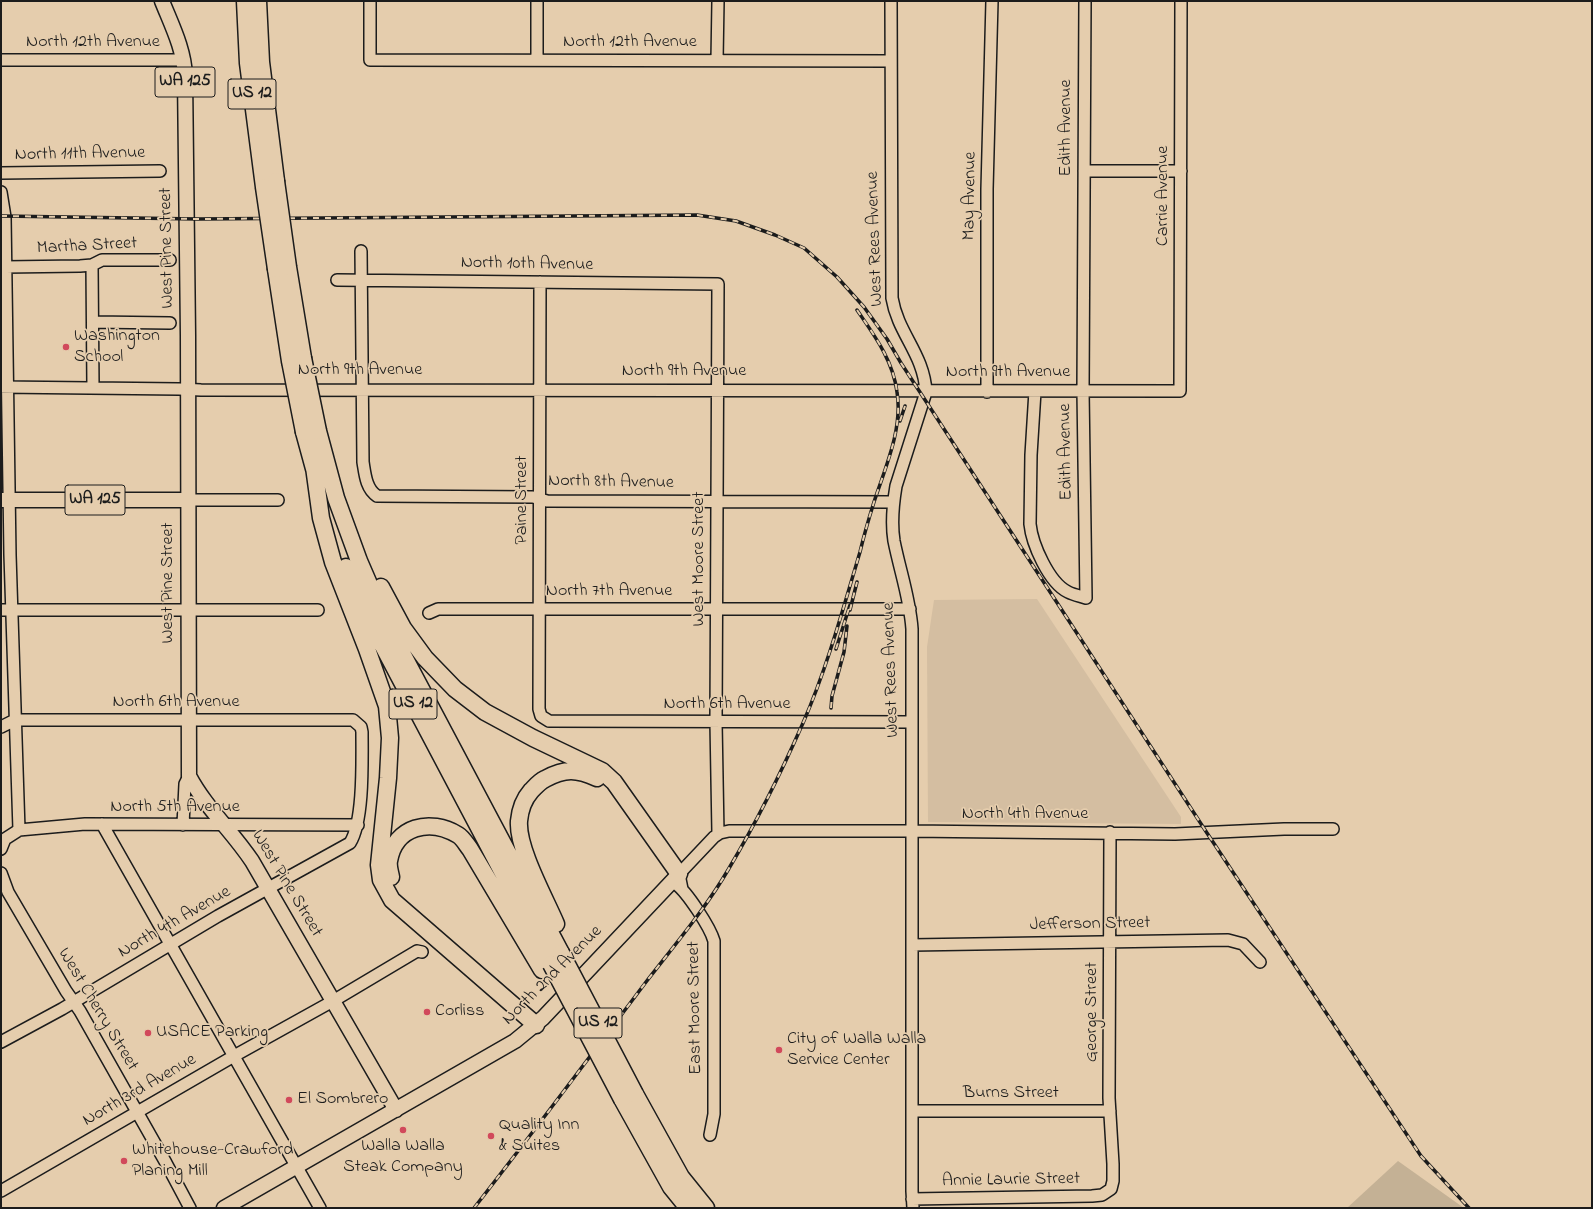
<!DOCTYPE html>
<style>
body{margin:0}
#map{position:relative;width:1593px;height:1209px;overflow:hidden;background:#e5cdad;font-family:"Indie Flower",sans-serif}
canvas{display:block}
.frame{position:absolute;inset:0;border:2px solid #1c1c1c;pointer-events:none}
</style>
<div id="map">
<canvas width="1593" height="1209"></canvas>
<div class="frame"></div>
</div>
<script>
const ctx = document.querySelector('canvas').getContext('2d');
ctx.lineJoin = 'round';
function paint(path, color) {
  ctx.fillStyle = color;
  ctx.fill(path, 'evenodd');
}
function stroke(path, color, width, dash) {
  ctx.strokeStyle = color;
  ctx.lineWidth = width;
  ctx.lineCap = dash ? 'butt' : 'round';
  ctx.setLineDash(dash || []);
  ctx.stroke(path);
}
function label(font, color, halo, rows, align = 'center') {
  ctx.font = font + ' "Indie Flower",sans-serif';
  ctx.lineWidth = 3.5;
  ctx.setLineDash([]);
  ctx.textBaseline = 'middle';
  ctx.strokeStyle = halo;
  ctx.fillStyle = color;
  for (const [text, x, y, turn = 0] of rows) {
    ctx.save();
    ctx.translate(x, y);
    ctx.rotate((+turn || 0) * Math.PI / 180);
    ctx.textAlign = isNaN(turn) ? turn : align;
    if (halo) ctx.strokeText(text, 0, 0);
    ctx.fillText(text, 0, 0);
    ctx.restore();
  }
}
paint(new Path2D(`
 M1037,599l144,218v7l-253,-2 -1,-175 7,-47z`), '#d4bea1');
paint(new Path2D(`
 M1398,1161l66,47h-117z`), '#c4b195');
const minor = new Path2D(`
 M370,1v59l521,1
 M891,1l1,297c6,36 32,56 34,94l-30,94c-3,18 -5,37 -2,55 6,30 16,58 18,88v562l1,17
 M1,60h183
 M537,60v-59
 M717,60l1,-59
 M1084,171h97
 M1,173l159,-2
 M1,192l4,25 5,338 9,275
 M361,251l2,211c2,12 3,27 14,34l156,1 14,4 346,1
 M92,265l1,123
 M5,267l75,-1 12,-1 10,-5h68
 M337,280l381,4 -2,438 2,112
 M540,282l-1,427 2,7 8,5 363,1
 M93,322l77,1
 M1,387l178,2 22,1 979,1 1,-390
 M1035,391l-4,64 -1,69c2,20 19,59 38,68 6,3 12,4 18,6l-3,-207 2,-390
 M987,392v-203l5,-188
 M188,500h90
 M1,610h317
 M429,613l9,-4h472
 M1,727l14,-7h338l8,7 1,5c0,28 2,89 -12,111l-132,73 -156,93 -61,33
 M102,824l218,384
 M183,825l2,-41 4,-8
 M1,849l4,-10 14,-9 66,-6 273,1
 M1,873l7,19 58,99 14,20 86,152 24,45
 M676,884c11,8 34,43 38,57v173l-4,21
 M682,889l-3,-15 35,-37 6,-4 9,-2h182l264,3 109,-5h49
 M912,945l316,-5 15,4 17,18
 M912,1111h198
 M1,1191l233,-135 99,-55 84,-50 5,1
 M912,1199l180,-3 10,-1 9,-6 2,-8v-17l-4,-66 1,-266`);
const major = new Path2D(`
 M162,1c10,25 22,48 23,75l3,260 1,440c17,32 43,55 63,85l144,249
 M1,500h187
 M224,1208l291,-167 28,-23 136,-144`);
const highway = new Path2D(`
 M245,1l3,62 16,124
 M258,1l3,61 15,119
 M288,267l15,91
 M276,269l14,92
 M318,431l18,67 23,63 26,60 176,332
 M304,432l12,44
 M314,467l7,51 12,44 34,87 20,57 3,32 -2,40 -9,87 2,15 11,20 144,125
 M346,567l26,58 179,339
 M381,587l22,41 22,30 30,31 30,23 48,26 69,33 12,11 65,92
 M391,877c-1,-5 -3,-11 -2,-16 6,-35 41,-43 69,-26 5,3 8,9 12,14l72,121
 M556,924c-11,-26 -39,-76 -37,-103 1,-11 5,-22 12,-30 5,-5 8,-9 14,-12 20,-11 32,-10 52,-1
 M635,1094l46,83 25,31
 M622,1099l49,88 17,21`);
stroke(minor, '#1c1c1c', 14);
stroke(major, '#1c1c1c', 17);
stroke(highway, '#1c1c1c', 19);
stroke(minor, '#e5cdad', 11);
stroke(major, '#e5cdad', 14);
stroke(highway, '#e5cdad', 16);
const rail = new Path2D(`
 M1,216l197,3 499,-4 39,6 39,14 29,13 33,29 27,30 23,32 14,24 306,470 214,323 48,52
 M900,421l5,-15
 M850,610l7,-28
 M836,649l14,-44
 M831,708l1,-12 12,-44 3,-26
 M474,1208c58,-74 115,-150 172,-226 27,-35 60,-74 82,-112 28,-47 53,-97 75,-147 24,-55 40,-114 57,-171 4,-17 9,-34 14,-50 11,-34 29,-73 23,-110 -4,-32 -23,-57 -40,-82`);
stroke(rail, '#1c1c1c', 3.5);
stroke(rail, '#e5cdad', 2, [6]);
const highwayBridge = new Path2D(`
 M276,181l12,86
 M264,187l12,82
 M303,358l15,73
 M290,361l14,71
 M561,953l74,141
 M551,964l71,135`);
stroke(highwayBridge, '#1c1c1c', 19, []);
stroke(highwayBridge, '#e5cdad', 16);
for (const [x, y, r, color] of [
 [66,347,4,"#d1495b"],
 [427,1012,4,"#d1495b"],
 [148,1033,4,"#d1495b"],
 [779,1050,4,"#d1495b"],
 [289,1100,4,"#d1495b"],
 [403,1130,4,"#d1495b"],
 [491,1136,4,"#d1495b"],
 [124,1161,4,"#d1495b"]
]) {
  const dot = new Path2D();
  dot.arc(x, y, r, 0, 2 * Math.PI);
  ctx.fillStyle = color;
  ctx.fill(dot);
  stroke(dot, '#e5cdad', 1.5);
}
for (const [x, y, w] of [
 [185,82,60],
 [252,94,48],
 [95,500,60],
 [413,704,48],
 [598,1023,48]
]) {
  const box = new Path2D();
  box.roundRect(x - w / 2, y - 15, w, 30, 3);
  ctx.fillStyle = '#e5cdad';
  ctx.fill(box);
  stroke(box, '#1c1c1c', 1);
}
label('bold 17px', '#1c1c1c', null, [
 ["WA 125",185,82],
 ["US 12",252,94],
 ["WA 125",95,500],
 ["US 12",413,704],
 ["US 12",598,1023]
]);
label('18px', '#1c1c1c', '#e5cdad', [
 ["North 12th Avenue",93,43],
 ["North 12th Avenue",630,43],
 ["Edith Avenue",1067,128,-90],
 ["North 11th Avenue",80,155,-1],
 ["May Avenue",971,196,-89],
 ["Carrie Avenue",1164,196,-90],
 ["West Rees Avenue",876,239,-92],
 ["Martha Street",87,247,-3],
 ["West Pine Street",168,248,-91],
 ["North 10th Avenue",527,265,1],
 ["North 9th Avenue",360,371],
 ["North 9th Avenue",684,372],
 ["North 9th Avenue",1008,373],
 ["Edith Avenue",1067,452,-91],
 ["North 8th Avenue",611,483,1],
 ["Paine Street",523,500,-90],
 ["West Moore Street",700,559,-90],
 ["West Pine Street",169,583,-90],
 ["North 7th Avenue",609,592],
 ["West Rees Avenue",892,670,-92],
 ["North 6th Avenue",176,703],
 ["North 6th Avenue",727,705],
 ["North 5th Avenue",175,808],
 ["North 4th Avenue",1025,815],
 ["West Pine Street",286,884,59],
 ["North 4th Avenue",175,923,-30],
 ["Jefferson Street",1090,925,-1],
 ["North 2nd Avenue",553,976,-45],
 ["East Moore Street",696,1008,-91],
 ["West Cherry Street",97,1010,59],
 ["George Street",1093,1012,-90],
 ["North 3rd Avenue",140,1091,-30],
 ["Burns Street",1011,1094],
 ["Annie Laurie Street",1011,1181,-1]
]);
label('18px', '#1c1c1c', '#e5cdad', [
 ["Washington",74,337],
 ["School",74,358],
 ["Corliss",435,1012],
 ["USACE Parking",156,1033],
 ["City of Walla Walla",787,1040],
 ["Service Center",787,1061],
 ["El Sombrero",297,1100],
 ["Quality Inn",499,1126],
 ["& Suites",499,1147],
 ["Walla Walla",403,1147,"center"],
 ["Steak Company",403,1168,"center"],
 ["Whitehouse-Crawford",132,1151],
 ["Planing Mill",132,1172]
], 'left');
</script>
